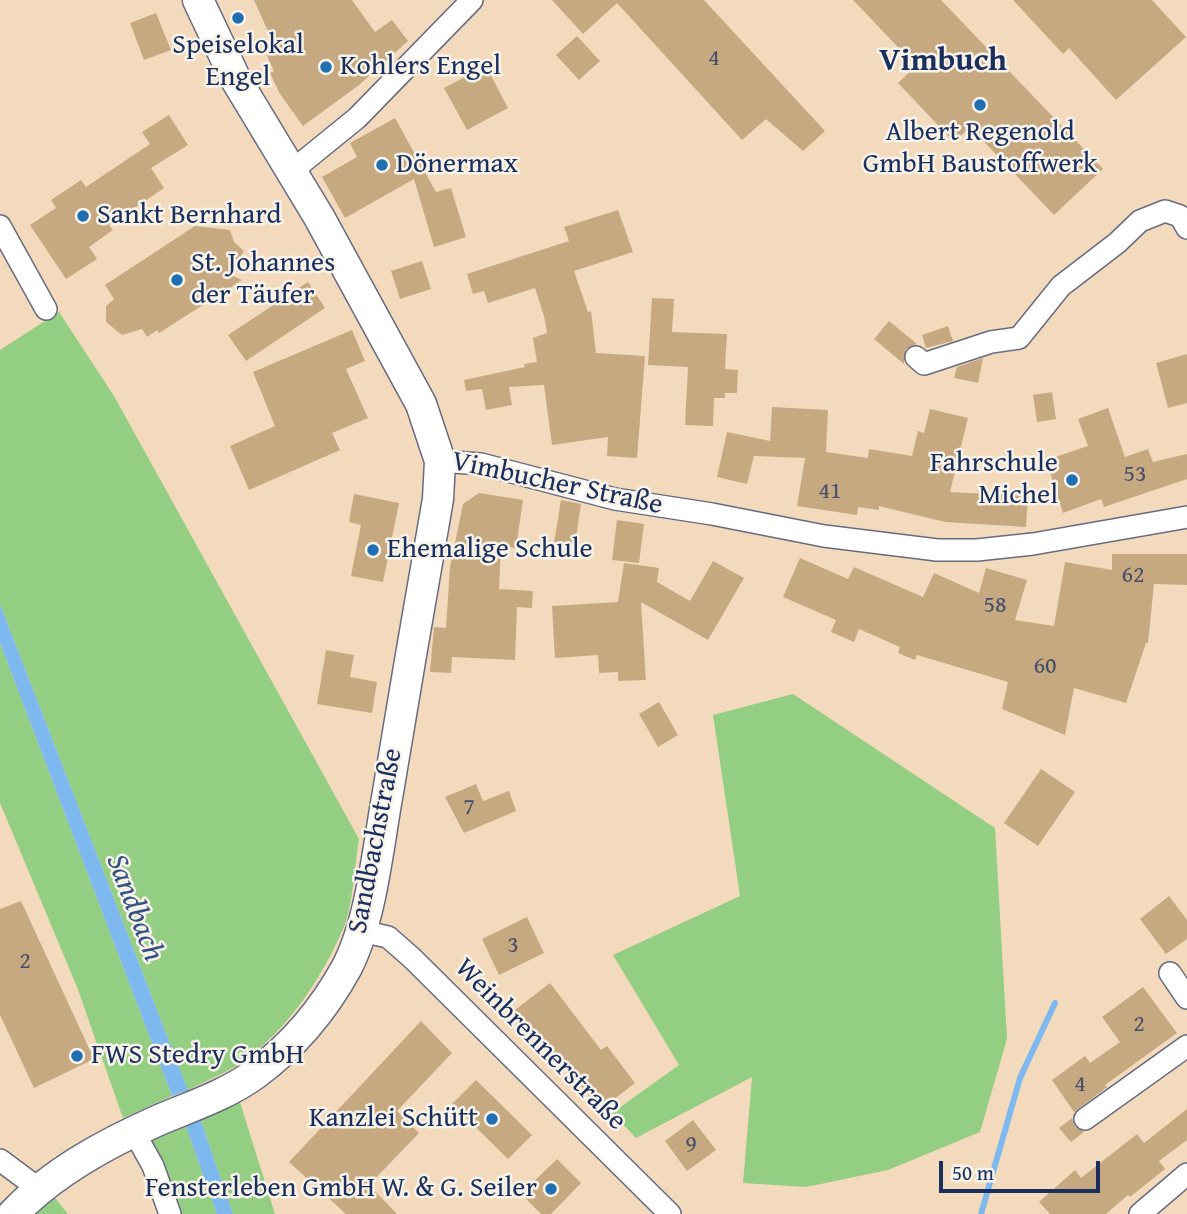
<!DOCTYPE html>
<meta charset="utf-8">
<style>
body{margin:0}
#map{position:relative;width:1187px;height:1214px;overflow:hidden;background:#f4dabd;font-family:"Gentium Book Plus",serif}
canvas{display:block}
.scale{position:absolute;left:939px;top:1161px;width:161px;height:32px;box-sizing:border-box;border:4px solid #1b2f5e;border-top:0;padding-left:9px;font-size:21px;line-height:24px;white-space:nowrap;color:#1b2f5e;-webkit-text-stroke:5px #f7f3e8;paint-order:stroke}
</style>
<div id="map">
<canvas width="1187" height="1214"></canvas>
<div class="scale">50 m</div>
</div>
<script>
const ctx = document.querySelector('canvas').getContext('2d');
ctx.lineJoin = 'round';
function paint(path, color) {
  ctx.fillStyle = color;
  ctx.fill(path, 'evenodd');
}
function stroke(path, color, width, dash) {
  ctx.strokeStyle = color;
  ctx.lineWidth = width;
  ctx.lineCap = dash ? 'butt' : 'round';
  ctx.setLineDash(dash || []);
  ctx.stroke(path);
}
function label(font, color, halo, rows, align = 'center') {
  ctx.font = font + ' "Gentium Book Plus",serif';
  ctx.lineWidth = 5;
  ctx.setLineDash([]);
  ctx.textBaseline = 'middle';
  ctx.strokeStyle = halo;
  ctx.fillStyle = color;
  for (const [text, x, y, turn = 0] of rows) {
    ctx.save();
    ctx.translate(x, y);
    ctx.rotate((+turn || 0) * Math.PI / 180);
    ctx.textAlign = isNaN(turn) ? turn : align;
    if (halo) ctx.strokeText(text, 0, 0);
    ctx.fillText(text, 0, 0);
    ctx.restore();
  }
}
paint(new Path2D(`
 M59,312l55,84 245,443c-4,24 -6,63 -14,85 -20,49 -54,101 -96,133 -18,14 -41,23 -61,33l-188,-486v-254z
 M0,643l172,453 -49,22 -46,-131 -77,-184z
 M793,694l202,134 12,211 -27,93 -92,38 -82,17 -63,-4 9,-106 -116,61 -24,-25 67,-48 -66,-110 127,-59 -27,-181z
 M239,1099l36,115h-42l-33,-96z
 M185,1124l32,90h-37l-29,-77z
 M51,1193l17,21h-40z`), '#93ce82');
paint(new Path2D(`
 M0,604l188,486 -16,6 -172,-453z
 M200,1118l33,96h-16l-32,-90z`), '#7db9ef');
stroke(new Path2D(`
 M981,1214l39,-136 35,-75`), '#7db9ef', 6);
paint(new Path2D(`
 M254,0h98l23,32 17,-12 16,21 -49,44 -56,41 -23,-32 -10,-21 4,-2 -8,-17 10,-5z
 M552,0h152l121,131 -22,20 -37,-32 -24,21 -125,-137 -34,31z
 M853,0h88l162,169 -49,46 -84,-88 -16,15 -56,-59 18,-17z
 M1013,0h139l34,37 -70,63 -47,-52 -6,6z
 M156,13l15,37 -27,10 -14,-37z
 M577,36l23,25 -21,19 -23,-25z
 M486,66l22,42 -41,22 -23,-42z
 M169,115l19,30 -37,23 13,20 -55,37 4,5 -24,17 8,12 -31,20 -36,-54 26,-17 -5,-8 30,-20 5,7 64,-43 -8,-12z
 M395,118l41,74 15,-4 15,49 -32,10 -20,-68 -69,39 -23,-41 35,-20 -7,-14z
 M618,210l15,42 -59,19 14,41 3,-1 5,42 49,3 -8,102 -30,-2 1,-19 -56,8 -8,-60 -35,2 3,18 -26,5 -4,-21 -16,2 -2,-11 61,-13 -1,-3 13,-2 -4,-24 14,-5 -3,-17 -9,-28 -47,15 -4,-12 -11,3 -6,-20 102,-33 -5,-14z
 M195,226l35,4 4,12 10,9 -15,23 13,6 -83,53 -2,-3 -10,7 -5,-8 -20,6 -16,-13v-16l8,-7 -9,-14z
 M422,261l9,28 -31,10 -9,-28z
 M308,282l17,26 -79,53 -18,-26z
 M652,298l22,1 -2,33 55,2 -2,35 13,1 -1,23h-12v5h-11l-1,28 -28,-1 3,-58 -40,-2z
 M889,321l28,23 -11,5 -2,15 -30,-25z
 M948,326l5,15 -27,7 -4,-13z
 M352,330l13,31 -19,8 22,49 -36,15 8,17 -91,40 -19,-44 45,-20 -22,-54z
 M1187,354v49l-19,5 -12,-45z
 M983,358l-5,25 -24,-5 3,-11z
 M1052,392l4,27 -19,3 -4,-27z
 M772,407l56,3 -2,42 42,6 1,-9 43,7 6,-25 6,2 6,-24 38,9 -18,74 78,4 -2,31 -81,-5 -66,-16v4l-21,-3 -1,8 -60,-9 8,-48 -51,-2 -7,28 -30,-7 10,-45 43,9z
 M1108,408l17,49 23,-8 5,13 34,-8v25l-83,28 -3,-8 -38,14 -17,-53 42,-14 -10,-27z
 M479,493l44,7 -7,48 -15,-2 -2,43 34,2 -1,17 -15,-1 -2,53 -63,-3 -1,16 -21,-1 4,-45 12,1 4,-61 13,-63z
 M354,494l45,9 -16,79 -32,-6 10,-51 -12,-3z
 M561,500l20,4 -6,41 -21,-2z
 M617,520l27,4 -5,39 -27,-3z
 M1112,554h75v31l-33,-1 -6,59h-2l-20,60 -52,-15 -9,47 -63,-26 6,-27 -91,-27 -2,5 -17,-7 2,-6 -41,-18 -5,13 -23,-10 5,-12 -53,-23 17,-39 48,21 6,-12 69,30 11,-24 45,20 7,-25 41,12 -12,40 39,6 11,-64 47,8z
 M713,561l31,17 -36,62 -67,-38 5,78 -28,1v-9l-19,1 -1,-18 -43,3 -3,-52 66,-4 6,-39 35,5 -2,14 33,19z
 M326,650l28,5 -4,22 27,5 -5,31 -55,-9z
 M659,702l19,33 -20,12 -19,-33z
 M1041,769l34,23 -37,54 -34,-23z
 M476,784l7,17 26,-10 7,20 -52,22 -19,-36z
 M1169,896l18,24v19l-21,15 -26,-35z
 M21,901l73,158 -60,29 -34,-73v-106z
 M527,917l17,36 -45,22 -17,-36z
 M550,983l51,67 6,-4 28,37 -35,27 -39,-50 -3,2 -9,-12 -2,2 -32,-42z
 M1143,987l34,46 -72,52 2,2 -33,25 -22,-32 33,-24 5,7 30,-21 -18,-25z
 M421,1021l31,32 -55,58 22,22 -50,52 28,29h-51l-57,-52z
 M476,1080l56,55 -24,24 -56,-55z
 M1187,1109v31l-28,21 6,8 -35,28 -2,-2 -22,19h-56l-11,-12 36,-32 6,8 56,-44 7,9z
 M1072,1118l3,9 9,5 -13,10 -12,-14z
 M693,1120l23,30 -29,21 -22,-30z
 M557,1159l24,24 -30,31h-10l-20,-20z`), '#c7a981');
const street = new Path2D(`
 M291,174l13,-13 53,-43 115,-118
 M0,226l46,83
 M916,357l8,7 67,-22 28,-4 42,-52 56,-43 23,-22 25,-10 15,5 7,12
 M440,461l41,3 134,35 97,15 112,22 113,14h40l56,-6 154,-27
 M361,931l27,6 24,21 258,256
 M1170,973l17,25
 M1085,1119l102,-73
 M134,1132l19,34 17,48
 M0,1160l39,29
 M1140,1214l47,-40`);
const secondary = new Path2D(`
 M13,1214c40,-42 94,-71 146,-94 33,-14 67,-25 96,-46 38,-28 69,-65 92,-107 25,-49 31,-121 41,-175 16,-98 33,-195 50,-293l2,-38 -19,-57 -102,-187 -84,-139 -37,-78`);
stroke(street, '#676b7f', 24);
stroke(secondary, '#676b7f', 33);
stroke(street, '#fff', 21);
stroke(secondary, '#fff', 30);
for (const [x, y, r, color] of [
 [238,18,7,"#1f6fb2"],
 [326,67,7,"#1f6fb2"],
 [980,105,7,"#1f6fb2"],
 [382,165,7,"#1f6fb2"],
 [83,216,7,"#1f6fb2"],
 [177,280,7,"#1f6fb2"],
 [1072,480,7,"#1f6fb2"],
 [373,550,7,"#1f6fb2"],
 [77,1056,7,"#1f6fb2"],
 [492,1119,7,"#1f6fb2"],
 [551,1189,7,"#1f6fb2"]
]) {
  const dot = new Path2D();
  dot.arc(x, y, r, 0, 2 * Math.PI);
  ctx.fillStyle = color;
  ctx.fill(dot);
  stroke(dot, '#f7f3e8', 2.5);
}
label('24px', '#464e67', null, [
 ["4",714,59],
 ["53",1135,475],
 ["41",830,492],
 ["62",1133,576],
 ["58",995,606],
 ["60",1045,667],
 ["7",469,808],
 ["3",513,946],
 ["2",25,962],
 ["2",1139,1025],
 ["4",1080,1085],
 ["9",691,1145]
]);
label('28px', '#1b2f5e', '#f7f3e8', [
 ["Speiselokal",238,46,"center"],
 ["Engel",238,78,"center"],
 ["Kohlers Engel",340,67],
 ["Albert Regenold",980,133,"center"],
 ["GmbH Baustoffwerk",980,165,"center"],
 ["Dönermax",396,165],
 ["Sankt Bernhard",97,216],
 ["St. Johannes",191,264],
 ["der Täufer",191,296],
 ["Fahrschule",1058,464,"right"],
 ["Michel",1058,496,"right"],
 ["Ehemalige Schule",387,550],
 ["FWS Stedry GmbH",91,1056],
 ["Kanzlei Schütt",478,1119,"right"],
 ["Fensterleben GmbH W. & G. Seiler",537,1189,"right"]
], 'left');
label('28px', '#1b2f5e', '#f7f3e8', [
 ["Vimbucher Straße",557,484,12],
 ["Sandbachstraße",376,841,-79],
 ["Weinbrennerstraße",540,1045,45]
]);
label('italic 30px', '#345282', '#f7f3e8', [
 ["Sandbach",134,908,69]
]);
label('bold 32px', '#1b2f5e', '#f7f3e8', [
 ["Vimbuch",943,62]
]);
</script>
